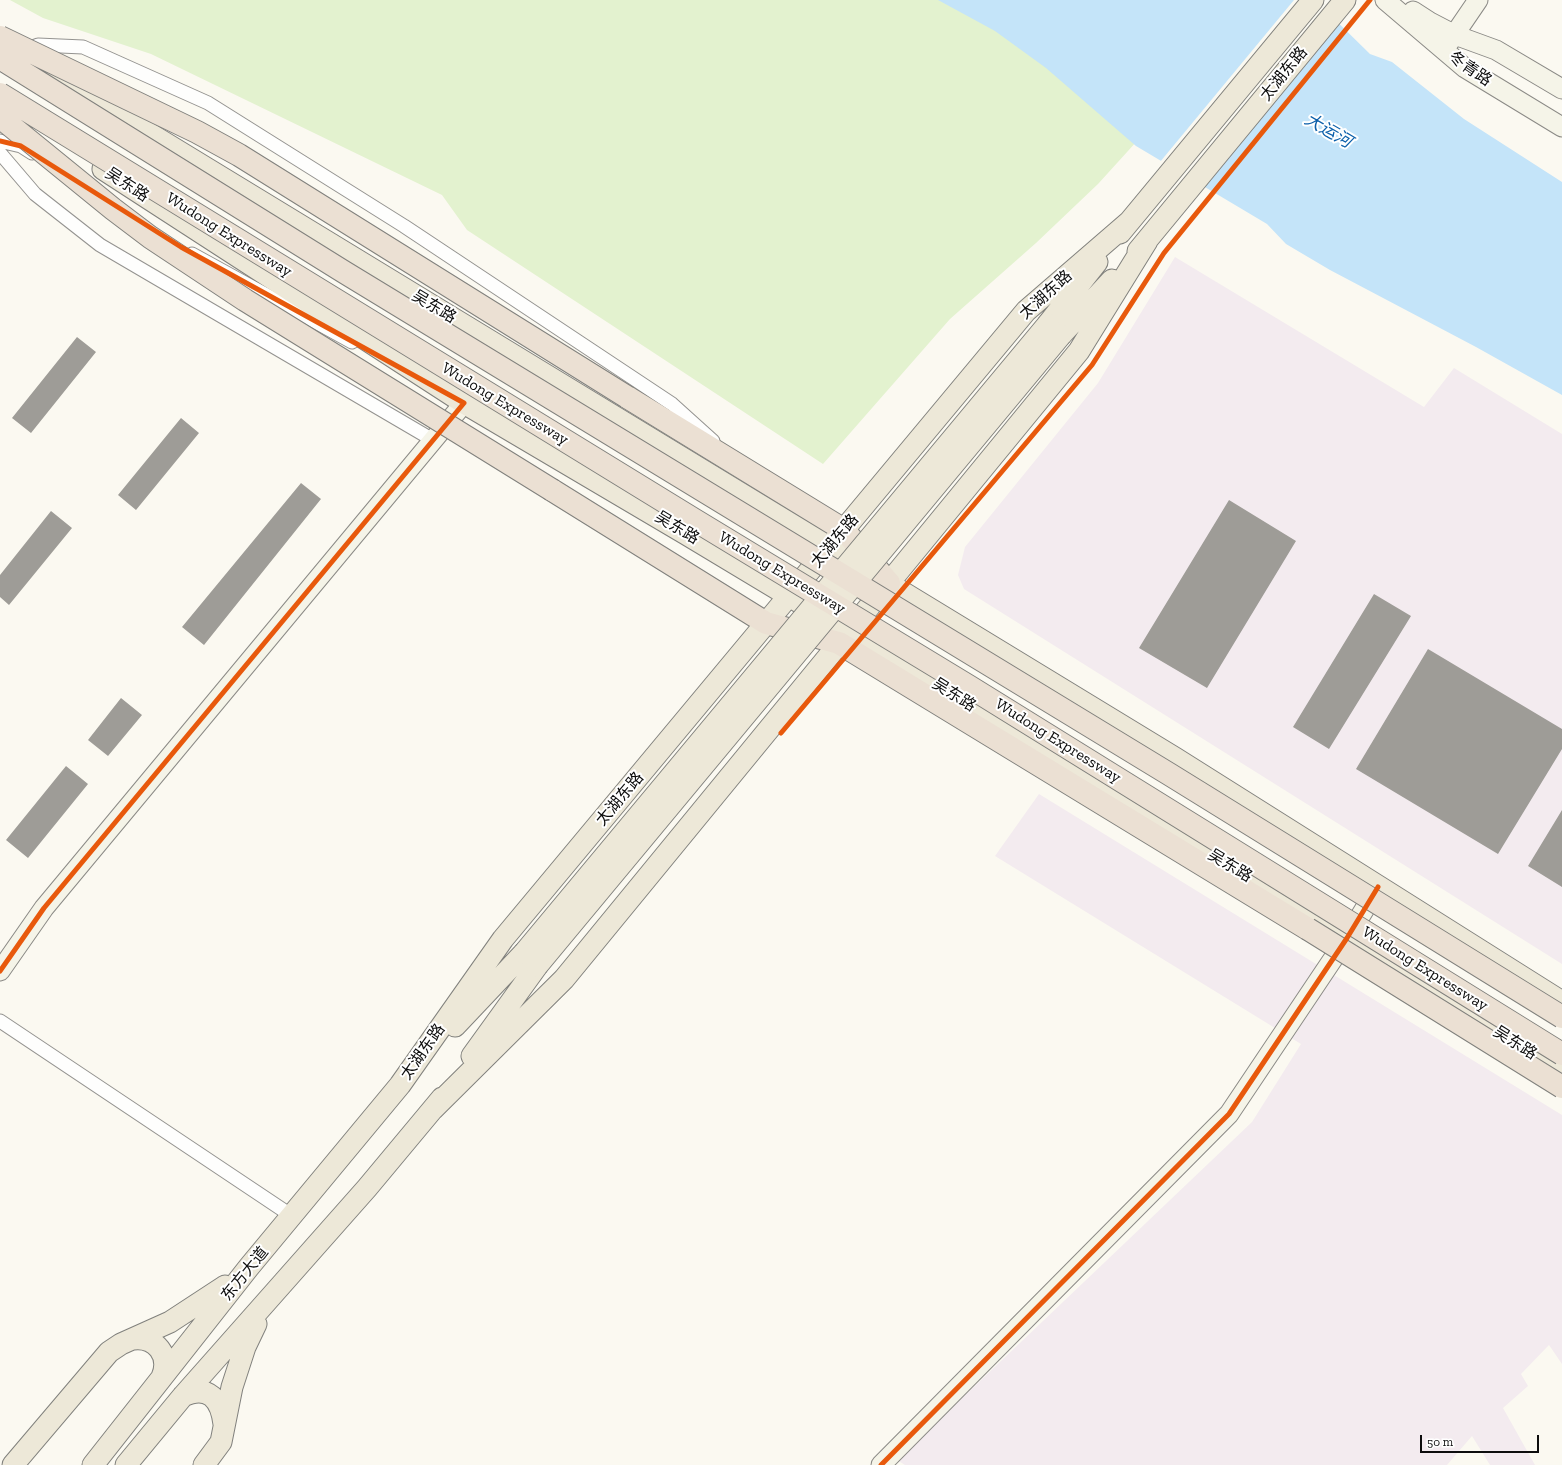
<!DOCTYPE html>
<meta charset="utf-8">
<style>
body{margin:0}
#map{position:relative;width:1562px;height:1465px;overflow:hidden;background:#fbf9f1;font-family:"Zilla Slab",serif}
canvas{display:block}
.scale{position:absolute;left:1420px;top:1435px;width:119px;height:18px;box-sizing:border-box;border:2px solid #0d0d0d;border-top:0;padding-left:5px;font-size:12px;line-height:14px;white-space:nowrap;color:#0d0d0d;-webkit-text-stroke:3px #fff;paint-order:stroke}
</style>
<div id="map">
<canvas width="1562" height="1465"></canvas>
<div class="scale">50 m</div>
</div>
<script>
const ctx = document.querySelector('canvas').getContext('2d');
ctx.lineJoin = 'round';
function paint(path, color) {
  ctx.fillStyle = color;
  ctx.fill(path, 'evenodd');
}
function stroke(path, color, width, dash) {
  ctx.strokeStyle = color;
  ctx.lineWidth = width;
  ctx.lineCap = dash ? 'butt' : 'round';
  ctx.setLineDash(dash || []);
  ctx.stroke(path);
}
function label(font, color, halo, rows, align = 'center') {
  ctx.font = font + ' "Zilla Slab","Noto Sans SC",serif';
  ctx.lineWidth = 4;
  ctx.setLineDash([]);
  ctx.textBaseline = 'middle';
  ctx.strokeStyle = halo;
  ctx.fillStyle = color;
  for (const [text, x, y, turn = 0] of rows) {
    ctx.save();
    ctx.translate(x, y);
    ctx.rotate((+turn || 0) * Math.PI / 180);
    ctx.textAlign = isNaN(turn) ? turn : align;
    if (halo) ctx.strokeText(text, 0, 0);
    ctx.fillText(text, 0, 0);
    ctx.restore();
  }
}
paint(new Path2D(`
 M1175,257l249,150 30,-39 108,66v530l-598,-375 -6,-14 7,-28 133,-164z
 M1039,794l523,321v249l-13,-19 -28,29 7,12 -25,22 32,57h-45l-18,-29 -25,29h-542l-8,-5 355,-338 49,-78 -306,-188z`), '#f3ebef');
paint(new Path2D(`
 M10,0h1255l-167,184 -62,59 -86,76 -127,145 -356,-234 -25,-35 -291,-141 -108,-36z`), '#e3f2cf');
paint(new Path2D(`
 M938,0h377l55,54 22,8 72,57 98,63v213l-86,-48 -146,-77 -44,-26 -19,-20 -131,-78 -90,-78 -51,-37z`), '#c4e4f9');
paint(new Path2D(`
 M1294,0h24l21,22 -138,165 -41,-25z`), '#fbf9f1');
paint(new Path2D(`
 M77,337l19,15 -65,81 -19,-15z
 M181,418l18,15 -63,77 -18,-15z
 M301,483l20,16 -117,146 -22,-18z
 M1229,500l67,41 -89,147 -68,-40z
 M51,511l21,17 -63,77 -9,-8v-22z
 M1374,594l37,22 -82,133 -36,-22z
 M1428,649l134,80v20l-64,105 -142,-85z
 M121,698l21,17 -34,41 -20,-16z
 M66,766l22,18 -60,74 -22,-18z
 M1562,810v77l-34,-21z`), '#9e9c97');
const street = new Path2D(`
 M25,50l13,-5 45,2 125,56 196,123 268,178 41,37
 M0,141l21,5 11,7
 M0,153l35,41 65,51 333,195
 M192,254l160,88
 M0,1021l292,195`);
const secondary = new Path2D(`
 M1385,0l80,68 97,59
 M1413,11l17,11 25,13 41,15 66,39
 M1448,44l30,-44
 M0,971l44,-63 420,-505
 M881,1465l348,-351 118,-176 31,-51`);
const primary = new Path2D(`
 M55,76l1120,682 387,244
 M103,169l361,234 222,131 276,166 600,372
 M1120,233l193,-233
 M1138,251l207,-251
 M1048,324l49,-62
 M1061,335l51,-55
 M455,1026l69,-73
 M472,1056l65,-90
 M433,1109l131,-130 515,-628 68,-110
 M133,1339c23,-3 38,17 29,38
 M183,1396c26,-12 38,4 41,28
 M13,1465l96,-113 12,-8 49,-22 55,-36
 M93,1465l156,-198 151,-182 103,-146 523,-628 103,-89
 M126,1465l57,-69 184,-208 75,-90
 M204,1465l17,-23 11,-55 13,-40 11,-23`);
const highway = new Path2D(`
 M627,397l217,133 45,53
 M552,490l214,133 73,20 469,286`);
stroke(street, '#949390', 15);
stroke(secondary, '#8b8a86', 21);
stroke(primary, '#81817d', 23);
stroke(highway, '#81817d', 24);
stroke(street, '#fefefd', 13);
stroke(secondary, '#f5f4e8', 19);
stroke(primary, '#ede8d8', 21);
stroke(highway, '#ebe0d3', 22);
const primaryBridge = new Path2D(`
 M524,953l524,-629
 M537,966l524,-631`);
const highwayBridge = new Path2D(`
 M0,37l197,95 42,23 388,242
 M0,58l344,214 825,502 393,243
 M0,94l693,425 277,168 592,367
 M0,117l113,92 37,28 95,63 307,190
 M1308,929l254,158`);
stroke(primaryBridge, '#81817d', 23, []);
stroke(highwayBridge, '#81817d', 24, []);
stroke(primaryBridge, '#ede8d8', 21);
stroke(highwayBridge, '#ebe0d3', 22);
stroke(new Path2D(`
 M0,141l21,5 160,101 283,156 -420,505 -44,63
 M781,733l311,-368 72,-112 206,-253
 M881,1465l348,-351 118,-176 31,-51`), '#e8590c', 5);
label('16px', '#0d0d0d', '#fff', [
 ["冬青路",1470,69,35],
 ["太湖东路",1284,74,-51],
 ["吴东路",127,185,33],
 ["Wudong Expressway",229,235,32],
 ["太湖东路",1046,295,-42],
 ["吴东路",434,307,31],
 ["Wudong Expressway",505,404,31],
 ["吴东路",677,528,31],
 ["太湖东路",835,541,-50],
 ["Wudong Expressway",782,573,31],
 ["吴东路",954,695,32],
 ["Wudong Expressway",1058,741,32],
 ["太湖东路",620,799,-50],
 ["吴东路",1230,866,31],
 ["Wudong Expressway",1425,969,32],
 ["吴东路",1515,1043,32],
 ["太湖东路",423,1052,-55],
 ["东方大道",245,1274,-51]
]);
label('italic 17px', '#0b5faa', '#fff', [
 ["大运河",1328,131,30]
]);
</script>
